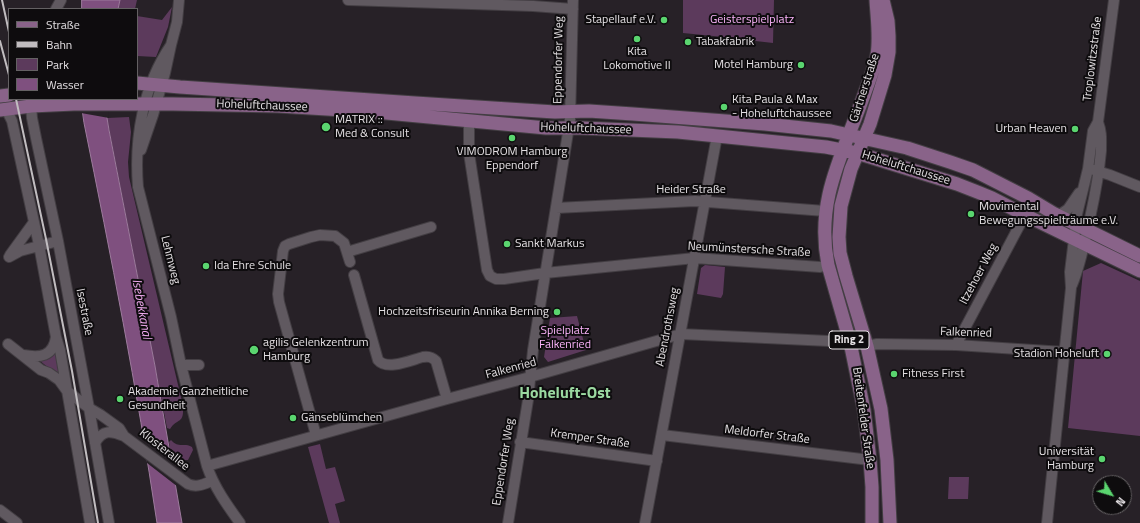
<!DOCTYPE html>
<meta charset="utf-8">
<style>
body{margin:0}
#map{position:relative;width:1140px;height:523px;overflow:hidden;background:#272127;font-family:"Titillium Web",sans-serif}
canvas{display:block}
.legend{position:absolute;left:8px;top:8px;width:130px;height:92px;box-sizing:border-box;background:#0e0c0e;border:1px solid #646163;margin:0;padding:5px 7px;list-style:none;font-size:12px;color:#e4e0e3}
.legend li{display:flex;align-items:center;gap:8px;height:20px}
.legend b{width:20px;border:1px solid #646163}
.north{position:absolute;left:1092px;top:475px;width:40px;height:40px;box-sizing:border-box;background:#0e0c0e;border:1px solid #646163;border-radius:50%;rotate:128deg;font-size:11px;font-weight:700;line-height:16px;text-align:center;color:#e4e0e3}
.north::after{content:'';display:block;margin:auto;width:14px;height:18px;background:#5ad56f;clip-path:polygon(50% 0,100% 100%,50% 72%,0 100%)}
</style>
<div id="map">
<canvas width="1140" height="523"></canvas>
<ul class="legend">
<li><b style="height:5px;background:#896389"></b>Straße</li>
<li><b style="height:5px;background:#c1bdc0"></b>Bahn</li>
<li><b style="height:11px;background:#5c3a5c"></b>Park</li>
<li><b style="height:11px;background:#7f507f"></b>Wasser</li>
</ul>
<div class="north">N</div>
</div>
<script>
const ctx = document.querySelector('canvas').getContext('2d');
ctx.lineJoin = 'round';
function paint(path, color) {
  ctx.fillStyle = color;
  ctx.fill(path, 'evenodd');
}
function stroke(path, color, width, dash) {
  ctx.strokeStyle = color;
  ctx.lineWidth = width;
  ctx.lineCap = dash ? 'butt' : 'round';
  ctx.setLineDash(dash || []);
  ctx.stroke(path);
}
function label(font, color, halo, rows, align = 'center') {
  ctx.font = font + ' "Titillium Web",sans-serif';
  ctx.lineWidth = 4;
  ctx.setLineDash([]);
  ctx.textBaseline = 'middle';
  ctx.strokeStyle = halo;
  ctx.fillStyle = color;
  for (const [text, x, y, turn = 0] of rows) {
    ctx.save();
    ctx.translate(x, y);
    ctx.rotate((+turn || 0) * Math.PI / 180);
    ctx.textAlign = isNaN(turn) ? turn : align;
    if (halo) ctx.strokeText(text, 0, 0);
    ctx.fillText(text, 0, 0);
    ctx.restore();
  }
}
paint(new Path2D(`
 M120,0h17l-2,9h-17z
 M683,0h91l-1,43 -35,-4 -1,1h-3l-1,-2 -50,-5z
 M172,7l-4,20 -12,30 -19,-1v-40l25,4z
 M129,117l2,15 -3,30 1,15 54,229c1,19 -5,11 -13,23l-3,-1 -22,-114 -38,-196z
 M1101,263l39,18v155l-72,-8 15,-157z
 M705,265l20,2 -2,27 -2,4 -24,-4 4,-26z
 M577,316l9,34 -38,12 -4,-5 6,-39z
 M56,351l6,28 -23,-19z
 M171,440c8,9 13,2 21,7l1,3 -5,10h-8l-1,7 -7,-6 -3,-19z
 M320,444l6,25 9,-2 10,34 -10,3 5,19h-11l-21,-76z
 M949,477h20l-1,22h-20z`), '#5c3a5c');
const water = new Path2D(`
 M82,0h38l-2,9h-36z
 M81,99h25l1,19 2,12 46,236 27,157h-25c-20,-134 -46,-267 -73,-400z`);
paint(water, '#7f507f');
stroke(water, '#9d7b9d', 1);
paint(new Path2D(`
 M79,99h29l1,19 -28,-5z
 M142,438l32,25 4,24 -31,-24z`), '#272127');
const minor = new Path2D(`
 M348,0l185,6 40,3
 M56,9l5,-9
 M171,45c-28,41 -37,93 -33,142l33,130 10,48 26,101c7,21 20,39 33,57
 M31,106l1,12 4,20 22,103 31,167 20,115
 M6,109l6,12 27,124 17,92 4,13 30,173
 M469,122v31l18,117 3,6 6,3h8l41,-6 150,-15 125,9 8,-2
 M141,150l12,-35 12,-42 6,-28 6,-23 2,-22
 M1094,170l16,5 30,12
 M556,208l139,-7 130,10
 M1058,216l10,-7 11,-16
 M347,252l84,-25
 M10,255l24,-33
 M9,257l11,-6 38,-10
 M354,275l24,85c9,11 33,0 45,-3 6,-1 9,0 13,4l11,38
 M1072,285c9,-21 13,-45 18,-67 5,-23 9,-44 11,-67 0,-12 1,-18 -3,-29
 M8,344l33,26 8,3 10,7 8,11 22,17 12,7 18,13 5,8 64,48c9,4 16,0 24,-3
 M956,345l69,-130
 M867,346l10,-2 79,1 108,7
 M23,355c17,3 30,2 33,-18
 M181,365h18
 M316,435l-37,-133 -1,-8 5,-43 2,-5 4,-2 22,-7 9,-2 15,1 9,7 6,19
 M662,435l208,25
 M520,442l137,19
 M95,443c8,-14 16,-12 29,-7
 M207,466l240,-67 83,-22 151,-43 169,8
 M0,510l17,13
 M508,523l20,-123 5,-50 37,-230 3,-120
 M645,523l72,-387
 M1047,523l24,-235 -1,-16 7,-58 11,-45 5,-38 5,-9 16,-122`);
const major = new Path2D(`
 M883,0l5,21 1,15v16l-4,23 -15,49 -19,45 -10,37 -2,31 1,16 6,23 21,70 14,63 6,51 3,63
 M137,83l43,4 235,16 140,9 34,-1 44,3 132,10 66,7 76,17 43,14 23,8 55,28 25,15 87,43
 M0,96l9,-1
 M0,110l31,-4 43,-2h99l105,2 98,6 170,16h36l96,4 148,15 31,6 100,31 23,9 12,5 33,17 115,56
 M872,523v-36l-2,-27 -6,-50 -14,-68 -22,-77c-13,-65 15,-111 36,-170 5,-13 10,-26 13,-40 3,-18 0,-37 -1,-55`);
stroke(minor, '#433e43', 12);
stroke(major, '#433e43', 15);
stroke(minor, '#605960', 10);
stroke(major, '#896389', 13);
stroke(new Path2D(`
 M2,0l7,32
 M0,41l9,34
 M16,99l30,140 26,132 26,152`), '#c1bdc0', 2);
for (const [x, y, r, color] of [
 [664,20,4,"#5ad56f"],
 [637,39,4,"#5ad56f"],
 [688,42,4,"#5ad56f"],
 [801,65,4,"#5ad56f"],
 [724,107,4,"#5ad56f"],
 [326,127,5,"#5ad56f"],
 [1075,129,4,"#5ad56f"],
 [512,138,4,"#5ad56f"],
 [971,214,4,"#5ad56f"],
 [507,244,4,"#5ad56f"],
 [206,266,4,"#5ad56f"],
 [557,312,4,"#5ad56f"],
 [254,350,5,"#5ad56f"],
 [1107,354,4,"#5ad56f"],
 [894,374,4,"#5ad56f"],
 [120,399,4,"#5ad56f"],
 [293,418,4,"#5ad56f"],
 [1102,459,4,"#5ad56f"]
]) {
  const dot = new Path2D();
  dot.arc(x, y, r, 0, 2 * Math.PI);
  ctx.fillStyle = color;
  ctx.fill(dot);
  stroke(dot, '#0e0c0e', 1.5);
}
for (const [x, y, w] of [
 [849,340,40]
]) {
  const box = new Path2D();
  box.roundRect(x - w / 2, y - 9, w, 18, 3);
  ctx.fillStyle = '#0e0c0e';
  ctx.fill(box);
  stroke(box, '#e4e0e3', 1);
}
label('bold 11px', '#e4e0e3', null, [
 ["Ring 2",849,340]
]);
label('12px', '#e4e0e3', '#0e0c0e', [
 ["Stapellauf e.V.",656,20,"right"],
 ["Tabakfabrik",696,42],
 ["Kita",637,52,"center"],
 ["Lokomotive II",637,66,"center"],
 ["Motel Hamburg",793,65,"right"],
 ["Kita Paula & Max",732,100],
 ["- Hoheluftchaussee",732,114],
 ["MATRIX ::",335,120],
 ["Med & Consult",335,134],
 ["Urban Heaven",1067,129,"right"],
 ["VIMODROM Hamburg",512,152,"center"],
 ["Eppendorf",512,166,"center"],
 ["Movimental",979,207],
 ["Bewegungsspielträume e.V.",979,221],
 ["Sankt Markus",515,244],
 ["Ida Ehre Schule",214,266],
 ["Hochzeitsfriseurin Annika Berning",549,312,"right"],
 ["agilis Gelenkzentrum",263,343],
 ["Hamburg",263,357],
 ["Stadion Hoheluft",1099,354,"right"],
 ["Fitness First",902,374],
 ["Akademie Ganzheitliche",128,392],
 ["Gesundheit",128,406],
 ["Gänseblümchen",301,418],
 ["Universität",1094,452,"right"],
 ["Hamburg",1094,466,"right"]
], 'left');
label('12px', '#fab3f9', '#0e0c0e', [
 ["Geisterspielplatz",752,20],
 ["Spielplatz",565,331],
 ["Falkenried",565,345]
]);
label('12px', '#e4e0e3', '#0e0c0e', [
 ["Troplowitzstraße",1093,59,-83],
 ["Eppendorfer Weg",559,60,-89],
 ["Gärtnerstraße",865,88,-72],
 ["Hoheluftchaussee",262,106,2],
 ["Hoheluftchaussee",586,129,2],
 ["Hoheluftchaussee",906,168,17],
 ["Heider Straße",691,190],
 ["Neumünstersche Straße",749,250,3],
 ["Lehmweg",170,260,76],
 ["Itzehoer Weg",979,274,-62],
 ["Isestraße",84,312,79],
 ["Abendrothsweg",668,327,-79],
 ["Falkenried",966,333,2],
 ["Falkenried",511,369,-15],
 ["Breitenfelder Straße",863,418,82],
 ["Meldorfer Straße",767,435,7],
 ["Kremper Straße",590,439,8],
 ["Klosterallee",164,450,38],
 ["Eppendorfer Weg",504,462,-81]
]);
label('italic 13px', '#f1abf0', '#0e0c0e', [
 ["Isebekkanal",141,309,80]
]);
label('bold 16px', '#9bd9a1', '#0e0c0e', [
 ["Hoheluft-Ost",565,394]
]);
</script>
